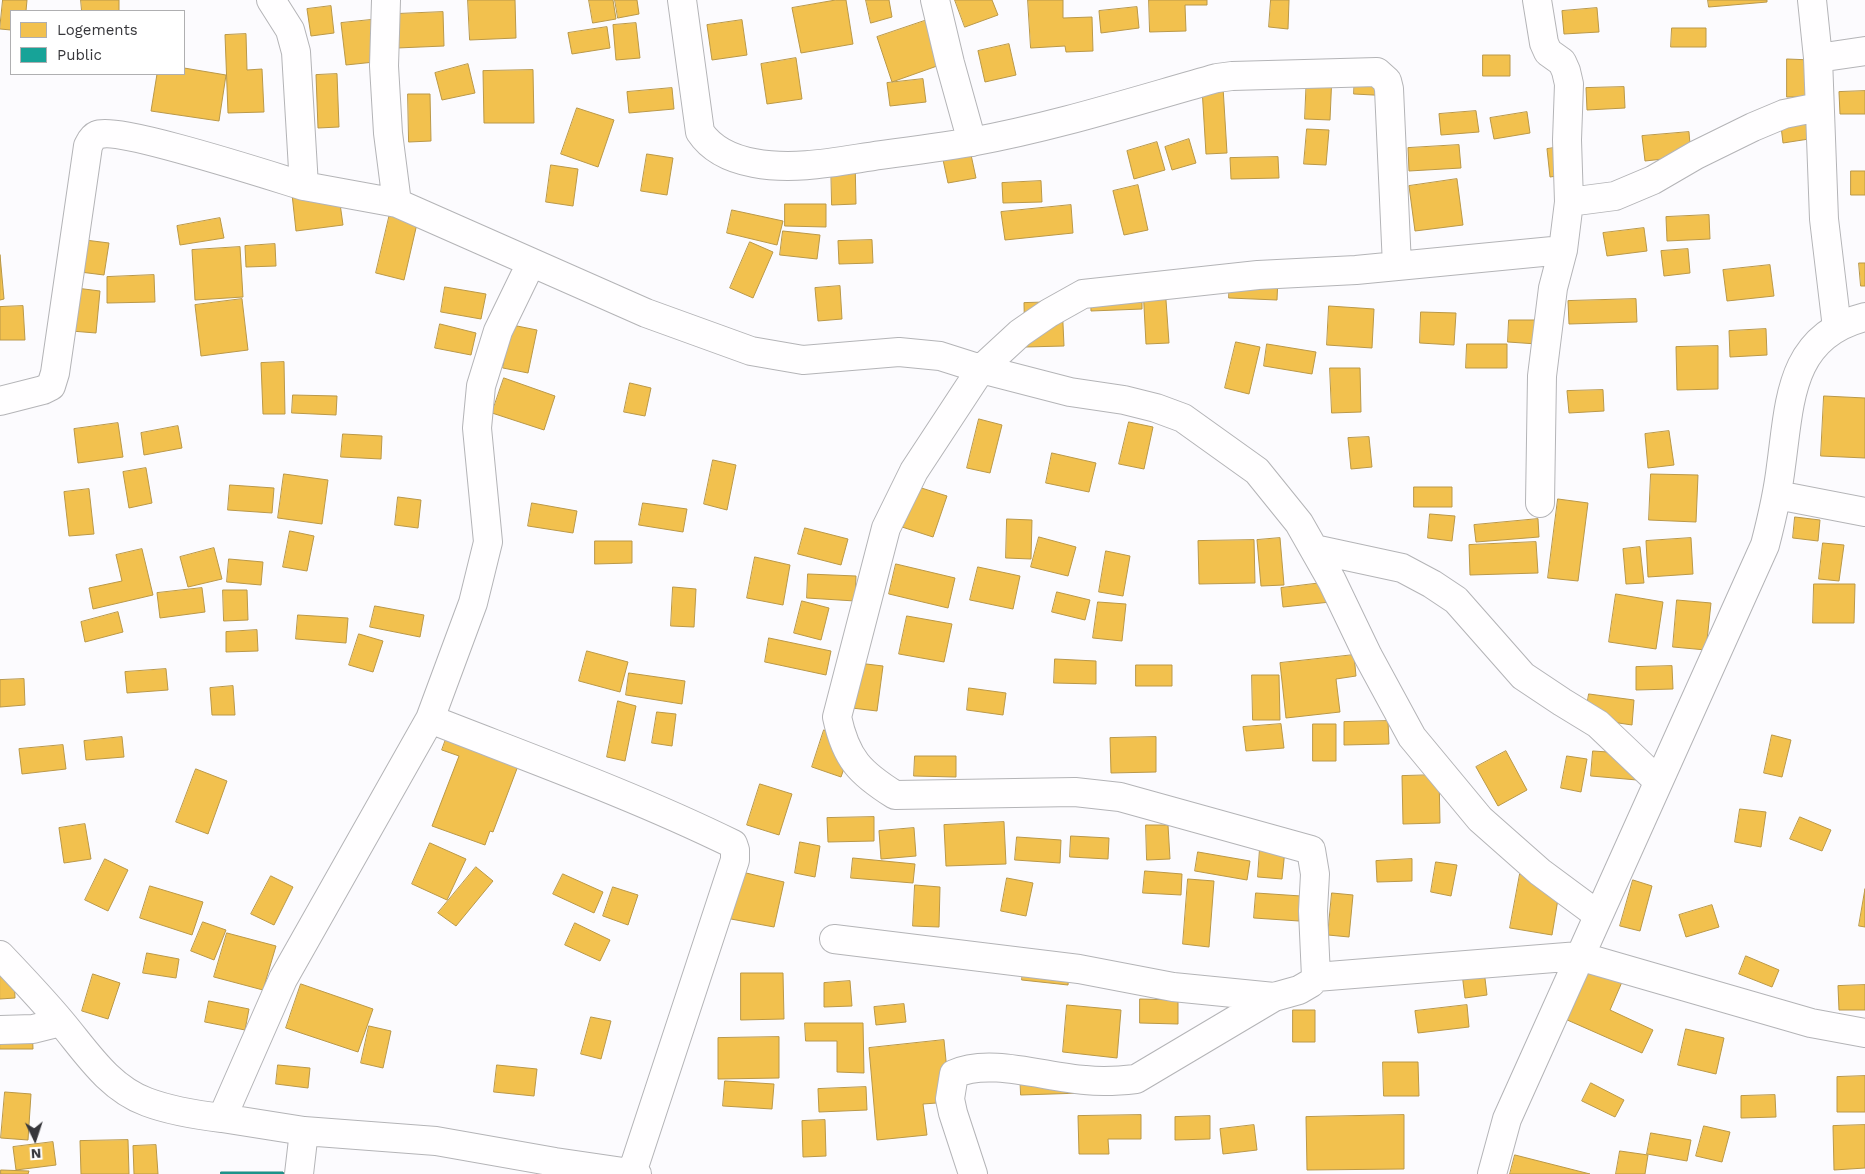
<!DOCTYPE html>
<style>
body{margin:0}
#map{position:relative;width:1865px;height:1174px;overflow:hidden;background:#fcfbfe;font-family:"Work Sans",sans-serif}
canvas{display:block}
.legend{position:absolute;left:10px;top:10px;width:175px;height:65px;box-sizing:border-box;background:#fff;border:1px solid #afafb1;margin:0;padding:6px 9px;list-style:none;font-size:15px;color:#37373b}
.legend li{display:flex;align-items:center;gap:10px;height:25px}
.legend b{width:25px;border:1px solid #afafb1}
.north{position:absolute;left:10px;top:1114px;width:50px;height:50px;-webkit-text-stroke:4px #fff;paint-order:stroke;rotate:176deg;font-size:14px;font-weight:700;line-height:20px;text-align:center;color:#37373b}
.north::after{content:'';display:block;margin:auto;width:18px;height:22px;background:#37373b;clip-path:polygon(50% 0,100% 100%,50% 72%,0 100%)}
</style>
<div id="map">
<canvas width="1865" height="1174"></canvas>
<ul class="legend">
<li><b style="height:14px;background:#f2c14e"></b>Logements</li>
<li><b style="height:14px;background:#17a398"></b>Public</li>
</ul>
<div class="north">N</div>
</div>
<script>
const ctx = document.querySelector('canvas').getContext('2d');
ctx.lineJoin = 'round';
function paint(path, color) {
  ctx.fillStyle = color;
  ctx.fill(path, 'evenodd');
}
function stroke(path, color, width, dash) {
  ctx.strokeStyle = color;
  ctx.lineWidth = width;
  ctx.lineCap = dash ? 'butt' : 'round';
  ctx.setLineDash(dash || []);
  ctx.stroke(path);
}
const homes = new Path2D(`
 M3,0h24l-1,11h-15v19l-11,-1z
 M81,0h38v11h-37z
 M468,0h47l1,38 -46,2z
 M589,0h24l3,19 -23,4z
 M615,0h22l2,14 -21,4z
 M836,0h10l7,44 -52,9 -9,-45z
 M866,0h23l3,17 -21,6z
 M955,0h37l6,15 -33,12z
 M1028,0h35v18l29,-1 1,34 -27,1 -1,-6 -34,2z
 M1149,0h58v5h-22l1,26 -36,1z
 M1271,0h18l-1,29 -19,-2z
 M1708,0h59v2l-58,5z
 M331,6l3,27 -23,3 -4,-27z
 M1137,7l2,21 -38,5 -2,-22z
 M1597,8l2,24 -35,2 -2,-23z
 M443,12l1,34 -47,2 -1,-34z
 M939,16l15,44 -62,22 -15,-45z
 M380,19l4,42 -38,4 -5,-42z
 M742,20l5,35 -35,5 -5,-35z
 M636,23l4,35 -24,2 -3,-35z
 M607,27l3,21 -38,6 -4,-21z
 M1672,28h34v19h-35z
 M246,34l1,36 15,-1 2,43 -36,1 -3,-78z
 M1009,44l7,31 -31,7 -7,-31z
 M1483,55h27v21h-27z
 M796,58l6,41 -35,5 -6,-40z
 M1787,59l25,1v37h-25z
 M468,64l7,29 -33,7 -7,-27z
 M184,68l42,7 -7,46 -68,-10 6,-37h27z
 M533,70l1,53h-50l-1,-52z
 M1307,73l25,1 -2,46 -25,-1z
 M1355,73l37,23 -38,-2z
 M337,74l2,53 -21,1 -2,-53z
 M923,79l3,23 -36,4 -3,-23z
 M1223,87l4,66 -21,1 -4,-66z
 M1624,87l1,21 -38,2 -1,-22z
 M672,88l2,21 -45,4 -2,-21z
 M1865,91v23h-25l-1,-22z
 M408,94h22l1,47 -22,1z
 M577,108l37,12 -16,47 -37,-13z
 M1476,111l3,21 -38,3 -2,-21z
 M1527,112l3,21 -36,6 -4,-21z
 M1805,114l4,25 -26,4 -3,-25z
 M1307,129l22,1 -3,35 -22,-1z
 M1689,132l2,24 -46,5 -3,-25z
 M967,136l9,42 -28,5 -9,-42z
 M1189,139l7,24 -24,7 -7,-23z
 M1157,142l8,28 -31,9 -7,-28z
 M1459,145l2,23 -52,3 -1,-23z
 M1568,146l3,28 -21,3 -3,-28z
 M647,154l26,4 -6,37 -26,-4z
 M1278,157l1,21 -48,1 -1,-21z
 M831,159h24l1,45 -24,1z
 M551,165l27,4 -5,37 -27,-4z
 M1851,171h14v24h-14z
 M1457,179l6,46 -48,6 -6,-45z
 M1041,181l1,21 -39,1 -1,-20z
 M1138,185l10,45 -24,5 -11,-44z
 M338,189l5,36 -47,6 -4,-37z
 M785,204h41v23l-41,-1z
 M1071,205l2,28 -68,7 -4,-28z
 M391,209l28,6 -15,65 -28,-7z
 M732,210l51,11 -6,24 -50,-12z
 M1709,215l1,24 -43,2 -1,-24z
 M220,218l4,20 -44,7 -3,-19z
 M1644,228l3,23 -40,5 -4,-23z
 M783,231l37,4 -3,24 -37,-4z
 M85,240l24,3 -5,32 -24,-3z
 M872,240l1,23 -34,1 -1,-23z
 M750,242l23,10 -20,46 -23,-10z
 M275,244l1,22 -30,1 -1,-21z
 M240,247l3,50 -48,3 -3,-50z
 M1688,249l2,24 -26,3 -3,-25z
 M0,255l4,44 -4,1z
 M1859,263h6v23h-4z
 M1770,265l4,31 -47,5 -4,-31z
 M154,275l1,27 -48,1v-26z
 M1230,275l48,2 -1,23 -48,-2z
 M1142,285v24l-51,2 -1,-25z
 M840,286l2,33 -24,2 -3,-33z
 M1165,286l4,57 -23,1 -3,-57z
 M445,287l41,7 -5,25 -40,-7z
 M76,288l24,3 -4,42 -25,-2z
 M242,299l6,51 -47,6 -6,-51z
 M1636,299l1,23 -68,2 -1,-23z
 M1062,302l2,44 -39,1 -1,-44z
 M23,306l2,34h-25v-33z
 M1329,306l45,3 -2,39 -45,-3z
 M1421,312l35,1 -2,32 -34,-2z
 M1509,320h29l-1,24 -29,-2z
 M440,324l36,9 -5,22 -36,-7z
 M512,325l25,5 -9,43 -25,-5z
 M1766,329l1,26 -37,2 -1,-26z
 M1236,342l24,5 -11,47 -24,-6z
 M1267,344l49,8 -4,22 -48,-8z
 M1467,344h40v24h-41z
 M1718,346v43l-41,1 -1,-43z
 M284,362l1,52h-22l-2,-51z
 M1330,368h30l1,44 -29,1z
 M504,378l51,18 -11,34 -52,-17z
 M630,383l21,5 -6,28 -21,-4z
 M1603,390l1,21 -35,2 -2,-22z
 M293,395l44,1 -1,19 -44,-2z
 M1824,396l41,2v60l-44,-2z
 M979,419l23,6 -12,48 -23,-5z
 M1129,422l24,5 -9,42 -25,-5z
 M118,423l5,34 -45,6 -4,-34z
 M178,426l4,22 -38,7 -3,-22z
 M1669,431l5,34 -26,3 -3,-34z
 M343,434l39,2 -1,23 -40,-2z
 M1369,437l3,30 -21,2 -3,-31z
 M1052,453l44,10 -7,29 -43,-9z
 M713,460l23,5 -9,45 -23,-6z
 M146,468l6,35 -23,5 -6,-36z
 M284,474l44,6 -6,44 -44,-6z
 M1651,474l47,1 -2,47 -47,-2z
 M230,485l44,3 -2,25 -44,-3z
 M915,486l32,10 -14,41 -31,-10z
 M1414,487h38v20h-38z
 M89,489l5,45 -25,2 -5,-44z
 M398,497l23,3 -3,28 -23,-3z
 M1558,499l30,4 -10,78 -30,-3z
 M532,503l45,8 -4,22 -45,-7z
 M643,503l44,6 -4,23 -44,-7z
 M1430,514l25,2 -3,25 -24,-3z
 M1795,517l25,3 -2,21 -25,-3z
 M1007,519l25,1 -1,39 -25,-1z
 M1538,519l1,18 -63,5 -2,-17z
 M805,528l43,11 -7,26 -43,-11z
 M290,531l24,5 -7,35 -24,-4z
 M1039,537l37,10 -8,29 -37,-9z
 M1280,538l4,47 -23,1 -4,-46z
 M1691,538l2,36 -45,3 -2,-36z
 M1254,540l1,43 -56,1 -1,-43z
 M595,541h37v22l-37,1z
 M1536,542l2,31 -68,2 -1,-30z
 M1823,543l21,2 -5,36 -20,-2z
 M1640,547l4,36 -18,1 -3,-35z
 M214,548l8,31 -34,8 -8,-30z
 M142,549l11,46 -60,14 -4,-21 33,-7 -6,-26z
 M1106,551l24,5 -7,40 -24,-4z
 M755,557l35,8 -7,40 -36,-7z
 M229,559l34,3 -2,23 -34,-3z
 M896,564l59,14 -7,30 -59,-14z
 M978,567l42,9 -7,33 -43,-9z
 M808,574l48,2 -1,25 -48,-3z
 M1338,581l2,20 -57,6 -2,-19z
 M1814,584h41l-1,39h-41z
 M673,587l23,2 -2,38 -23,-1z
 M202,588l3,24 -45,6 -3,-25z
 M223,590h24l1,30 -24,1z
 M1057,592l33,8 -5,20 -33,-8z
 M1616,594l47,8 -7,47 -47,-7z
 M1677,600l34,3 -5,47 -33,-3z
 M802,601l27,7 -8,32 -27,-7z
 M1098,602l28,2 -4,37 -29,-3z
 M375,606l49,9 -4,22 -50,-10z
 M118,612l5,20 -38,10 -4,-20z
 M298,615l50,3 -2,25 -50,-4z
 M907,616l45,8 -8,38 -45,-8z
 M257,630l1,21 -32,1v-20z
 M359,634l24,7 -10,31 -24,-7z
 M769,638l62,13 -5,24 -61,-13z
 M587,651l41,11 -8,30 -41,-11z
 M1354,655l2,21 -20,3 4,33 -54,6 -6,-55z
 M1055,659l41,2v23l-42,-1z
 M858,663l25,3 -6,45 -25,-3z
 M1136,665h36v21h-36z
 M1672,666l1,23 -37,1v-23z
 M166,669l2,21 -41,3 -2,-21z
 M629,673l56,8 -3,23 -56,-9z
 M1252,675h27l1,45h-27z
 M24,679l1,26 -25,2v-27z
 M233,686l2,29h-23l-2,-27z
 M969,688l37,5 -3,22 -36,-5z
 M1589,694l45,6 -2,25 -47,-7z
 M618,701l18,5 -11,55 -18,-4z
 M657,712l19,2 -4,32 -20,-3z
 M1388,721l1,23 -45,1v-23z
 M1281,724l3,24 -38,3 -3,-24z
 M1313,724h23v37h-23z
 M824,730l30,10 -13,37 -29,-10z
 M449,731l72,27 -28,74 -3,-1 -5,14 -53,-19 27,-70 -17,-6z
 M1772,735l19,5 -9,37 -18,-4z
 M122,737l2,20 -38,3 -2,-19z
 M1156,737v35l-45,1 -1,-35z
 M63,745l3,24 -44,5 -3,-25z
 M1506,751l21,39 -29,16 -22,-39z
 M1593,751l46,3 -2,26 -46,-4z
 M915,756h41v21l-42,-1z
 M1567,756l20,3 -6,33 -20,-4z
 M196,769l31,12 -19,53 -32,-12z
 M1439,775l1,48 -37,1 -1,-48z
 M760,784l32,10 -13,41 -32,-10z
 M1740,809l26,3 -5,35 -26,-5z
 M874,817v24l-46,1 -1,-24z
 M1800,817l31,13 -9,21 -32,-12z
 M1004,822l2,42 -60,2 -2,-41z
 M85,824l6,35 -27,4 -5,-35z
 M1146,825h22l2,34 -23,1z
 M914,828l2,28 -35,3 -2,-28z
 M1071,836l38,2 -1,21 -38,-2z
 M1017,837l44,3 -1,23 -45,-3z
 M800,842l20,4 -5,31 -20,-4z
 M430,843l36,16 -19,41 -35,-16z
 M1260,848l25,2 -3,29 -24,-2z
 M1198,852l52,9 -3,19 -52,-9z
 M853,858l62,6 -2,19 -62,-5z
 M105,859l23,11 -20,41 -23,-11z
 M1412,859v22l-35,1 -1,-21z
 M1436,862l21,3 -6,31 -20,-4z
 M476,867l17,14 -37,45 -18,-13z
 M1145,871l37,3 -1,21 -38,-2z
 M742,872l42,10 -10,45 -43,-8z
 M563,874l40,18 -9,21 -41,-19z
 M1520,874l41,7 -9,54 -42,-7z
 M271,876l22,11 -19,38 -23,-11z
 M1007,878l26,5 -7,33 -25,-5z
 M1188,879l26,2 -5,66 -26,-3z
 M1633,880l19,6 -12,45 -20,-5z
 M915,885l25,2 -1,40 -26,-1z
 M150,886l53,16 -11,33 -52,-17z
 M613,887l25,8 -10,30 -25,-9z
 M1865,889v38l-6,-1z
 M1256,893l45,3 -2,25 -45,-3z
 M1332,893l21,2 -4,42 -21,-2z
 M1712,905l7,22 -33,10 -7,-22z
 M203,922l23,8 -12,30 -23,-9z
 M575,923l35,17 -10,21 -35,-16z
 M227,933l49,13 -13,44 -49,-13z
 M147,953l32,6 -3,19 -33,-5z
 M1746,956l33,14 -7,17 -33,-13z
 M1024,960l46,3 -2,22 -46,-5z
 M1592,960l33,15 -15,35 43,20 -11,23 -77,-34z
 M1483,962l4,33 -22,3 -4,-33z
 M0,972h14l1,26 -15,1z
 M741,973h42l1,46 -43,1z
 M93,974l27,9 -12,36 -26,-8z
 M850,981l2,25 -28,1v-24z
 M301,984l72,25 -15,43 -72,-24z
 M1865,985v25h-26l-1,-24z
 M1140,999l38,1v24l-38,-1z
 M209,1001l40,8 -4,21 -40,-8z
 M904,1004l2,18 -30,3 -2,-18z
 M1067,1005l54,5 -4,48 -54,-6z
 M1467,1005l2,22 -51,6 -3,-22z
 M1293,1010h22v32h-22z
 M591,1017l20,4 -10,38 -20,-5z
 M805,1023h58l1,50 -27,-1v-31h-31z
 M0,1026h32l1,23h-33z
 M369,1026l22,5 -8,37 -22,-5z
 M1686,1029l38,9 -8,36 -38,-9z
 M779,1037v41l-61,1v-41z
 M944,1040l6,62 -27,2 4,31 -50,5 -8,-92z
 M1383,1062h35l1,34h-35z
 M278,1065l32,3 -2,20 -32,-4z
 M497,1065l40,4 -3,27 -40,-4z
 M1020,1073l62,20 -61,2z
 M1865,1076v36h-28v-35z
 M725,1081l49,3 -2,25 -49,-3z
 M1591,1083l33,17 -9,17 -33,-16z
 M866,1087l1,23 -48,2 -1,-23z
 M5,1092l26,2 -3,46 -27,-2z
 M1775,1095l1,22 -35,1v-22z
 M1141,1115v24h-33l1,15h-30l-1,-38z
 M1404,1115v54l-97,1 -1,-53z
 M1210,1116v23l-35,1v-23z
 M825,1120l1,36 -23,1 -1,-36z
 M1254,1125l3,25 -34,4 -3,-25z
 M1865,1125v43l-31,2 -1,-44z
 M1704,1126l26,6 -8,30 -26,-6z
 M1651,1133l40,7 -4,21 -40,-7z
 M128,1140l1,34h-48l-1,-33z
 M53,1142l3,23 -40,5 -3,-23z
 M156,1145l2,29h-24l-1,-28z
 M1620,1151l28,4 -3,19h-29z
 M1515,1155l75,19h-80z
 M1,1170l28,1 -1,3h-27z`);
paint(homes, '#f2c14e');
stroke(homes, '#ba9848', 1);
const public = new Path2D(`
 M221,1172h62l1,2h-63z`);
paint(public, '#17a398');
stroke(public, '#21837c', 1);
const minor = new Path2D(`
 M271,0l19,30 6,22 8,134 93,17 249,110 105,38 52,9 96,-8 41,4 41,13 89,23 54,8 32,8 27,10 74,53 42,52 33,58 36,75 44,81 68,82 60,53 58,43
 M386,0l-2,66 4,67 9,70
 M682,0l18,132c12,18 32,27 54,31 42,8 85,-2 127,-8 30,-4 60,-8 90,-13 83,-15 164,-41 246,-64l15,-2 145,-4 10,9 2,8 8,177
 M935,0l15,63 22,79
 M1537,0l7,43 4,9 14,10 4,9 3,13 -2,56 2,62 -6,48 -10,38 -11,88 -2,127
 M1812,0l6,58 6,161 13,109
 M1818,58l47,-7
 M1569,202l46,-6 38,-16 43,-25 57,-28 31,-13 35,-7
 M1563,250l-207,20 -98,5 -175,19 -34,19 -29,20 -39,36 -67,102 -28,57 -49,189c9,42 23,56 58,78l180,-3 45,5 191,53 4,24 -2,37 3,66 263,-21 232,67 54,10
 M0,401l43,-11 8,-4 4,-13 33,-227c2,-4 4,-9 9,-11 21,-9 177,42 207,51
 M1777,495l88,17
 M1314,549l88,19 30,16 24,16 67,76 39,26 36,22 60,57
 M430,719c102,40 205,77 303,125l2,6v10l-103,313
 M834,939l245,30 94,18 101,10 25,-7 12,-7 5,-6
 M0,955c21,22 42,44 62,68 25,30 47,65 85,79 24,9 50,13 75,16
 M0,1030l33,-1 28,-7
 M304,1131l132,10 119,21 82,12
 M299,1174l5,-43 -82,-13 61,-139 147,-260 43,-116 15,-61 -11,-114 4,-42 17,-55 33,-68
 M973,1174l-20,-61 -3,-14 4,-25c36,-17 93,4 131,6 17,2 34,1 51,-1l138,-82
 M1492,1174l15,-55 258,-574c7,-27 13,-53 16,-79 9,-64 8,-130 84,-149`);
stroke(minor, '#b4b4b7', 30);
stroke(minor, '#fffeff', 28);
</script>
